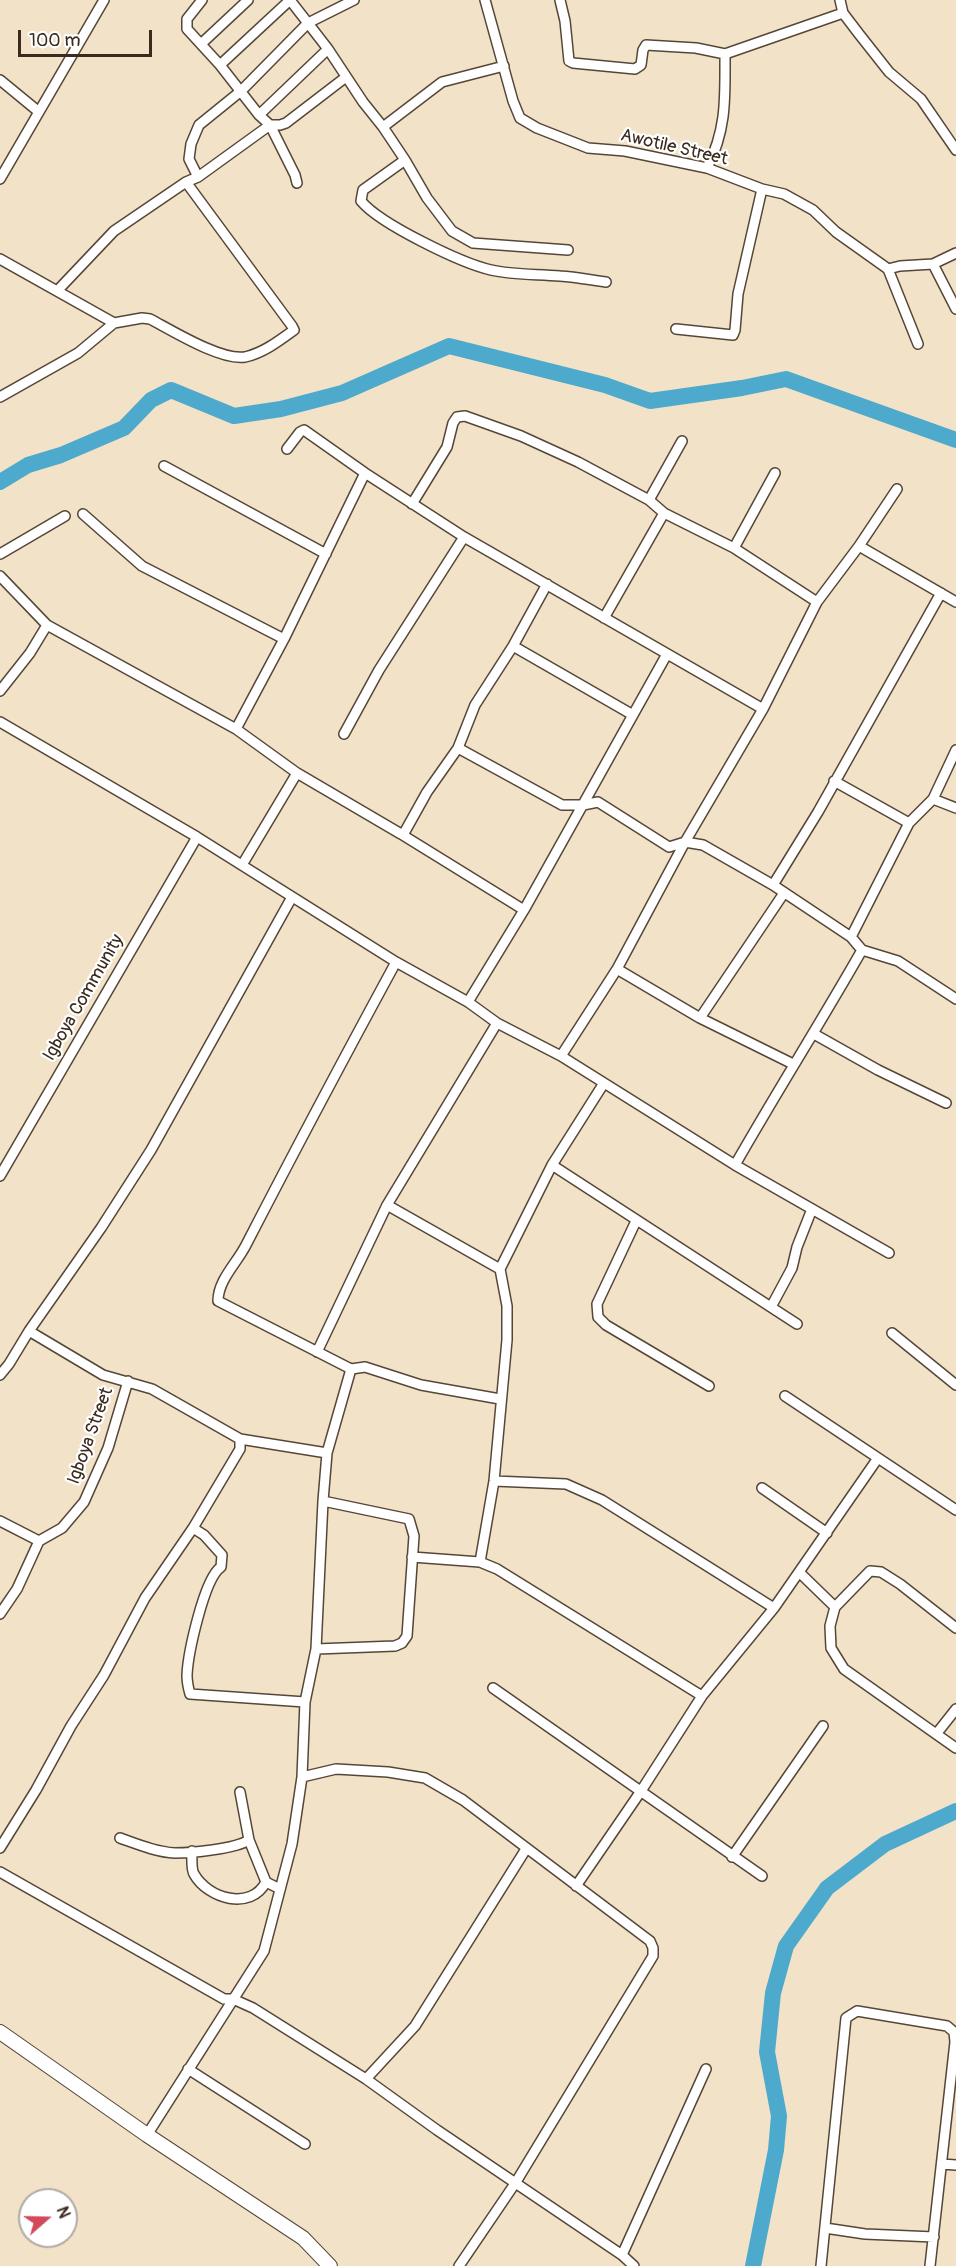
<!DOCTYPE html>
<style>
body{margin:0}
#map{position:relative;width:956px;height:2266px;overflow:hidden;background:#f2e2c8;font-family:Pangolin,sans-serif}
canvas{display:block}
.north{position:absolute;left:18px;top:2188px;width:60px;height:60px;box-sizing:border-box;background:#fff;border:2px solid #b1aaa5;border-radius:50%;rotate:70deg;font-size:16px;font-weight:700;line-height:24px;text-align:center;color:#3b2a1e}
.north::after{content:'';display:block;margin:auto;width:21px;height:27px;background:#d1495b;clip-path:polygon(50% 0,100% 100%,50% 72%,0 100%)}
.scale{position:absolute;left:18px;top:30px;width:134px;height:27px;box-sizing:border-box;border:3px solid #3b2a1e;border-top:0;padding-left:8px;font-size:18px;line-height:21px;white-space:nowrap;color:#3b2a1e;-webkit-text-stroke:4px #fff;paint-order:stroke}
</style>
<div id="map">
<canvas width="956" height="2266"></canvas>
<div class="north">N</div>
<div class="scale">100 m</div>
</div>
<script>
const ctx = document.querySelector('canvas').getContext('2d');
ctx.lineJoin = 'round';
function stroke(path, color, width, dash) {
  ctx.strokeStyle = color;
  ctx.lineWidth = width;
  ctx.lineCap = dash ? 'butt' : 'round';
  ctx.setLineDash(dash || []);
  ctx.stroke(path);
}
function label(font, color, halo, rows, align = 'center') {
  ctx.font = font + ' Pangolin,sans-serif';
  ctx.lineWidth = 4.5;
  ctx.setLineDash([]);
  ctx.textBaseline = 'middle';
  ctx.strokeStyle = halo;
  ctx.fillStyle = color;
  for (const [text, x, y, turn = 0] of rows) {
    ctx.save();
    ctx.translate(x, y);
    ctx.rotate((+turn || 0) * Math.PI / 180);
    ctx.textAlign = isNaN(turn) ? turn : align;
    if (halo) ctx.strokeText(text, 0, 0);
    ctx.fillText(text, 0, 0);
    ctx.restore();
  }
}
stroke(new Path2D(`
 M0,482l28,-17 33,-10 63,-27 27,-28 20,-10 63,26 47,-7 61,-16 107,-47 156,39 45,16 92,-13 44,-9 170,61
 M753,2266l23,-116 3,-34 -12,-64 6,-59 13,-47 41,-58 58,-44 71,-33`), '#4eaacc', 16);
const street = new Path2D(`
 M202,0l-15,19v10l33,36 39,50 11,10 25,50 2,8
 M290,0l38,49 35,53 20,25 22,33 22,38 25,33 21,12 95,7
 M485,0l28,101 7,17 17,10 51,20 37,3 82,17 55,21 22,5 29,16 23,22 52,37 12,-3 33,-2 23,-11
 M560,0l5,21 4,40 4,2 62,6 6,-4 2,-15 3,-5 50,3 29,6 118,-41
 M840,0l3,13 16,21 30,38 32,27 35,51
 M201,44l47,-44
 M220,65l70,-65
 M0,80l39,32
 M259,115l69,-66
 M383,127l59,-45 62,-16
 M405,160l-42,30 -2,11c19,23 100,62 130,69 22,5 46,4 69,6 16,1 31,4 46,6
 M707,168c20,-39 18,-71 18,-114
 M198,177l72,-52h10l6,-2 60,-46
 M0,179l104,-179
 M0,259l114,64 28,-5 8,1c21,11 71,42 95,38 18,-4 34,-16 49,-27l-2,-4 -106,-144
 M933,264l23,45
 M888,269l30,75
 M58,290l56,-59 72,-49 12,-5 -9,-18 2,-15 8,-19 42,-34 67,-68 46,-23
 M676,329l57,6 2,-5 3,-36 24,-105
 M0,397l78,-44 36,-30
 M287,449l13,-17 4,-2 61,43 99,64 299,172
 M164,466l162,88
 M649,500l33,-59
 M412,504l35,-57 6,-24 4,-6 8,-1 56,20 57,26 71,38 15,13 70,35 83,54
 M83,514l59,52 142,73
 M859,546l97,56
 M734,548l41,-75
 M0,554l65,-38
 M0,576l47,49 189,104 61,44 104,61 123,76
 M604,618l60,-105
 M513,646l120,69
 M0,691l30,-38 17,-28
 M0,722l197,115 199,125 72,40 29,21 64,33 174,109 154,88
 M236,729l48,-90 81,-166
 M344,734l35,-64 85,-133
 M458,748l104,57h21l15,-3 71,45 16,-5 18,3 70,40 78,52 11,13 36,11 58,38
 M834,781l75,42
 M933,799l23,9
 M403,835l24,-43 31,-44 17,-43 38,-59 34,-62
 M242,865l55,-92
 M773,885l45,-73 123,-219
 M292,897l-141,253 -50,78 -72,103 74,44 49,14 88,50 87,14
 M851,937l58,-114 24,-24 23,-49
 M396,962c-51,94 -101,188 -150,283 -9,18 -28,35 -28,56l133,68 14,-2 56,18 79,14
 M617,969l83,49 93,46
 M468,1002l56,-92 143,-256
 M700,1018l84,-125
 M814,1034l64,36 68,33
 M561,1056l56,-87 68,-127 78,-133 54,-107 42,-56 38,-57
 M552,1165l245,159
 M735,1165c41,-72 86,-143 127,-215
 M0,1176l197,-339
 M387,1205l113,64
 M636,1221l-39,83 1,13 8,8 103,61
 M771,1307l21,-39 5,-21 15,-38
 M892,1333l64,52
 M317,1352l70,-147 110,-182
 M0,1375l9,-11 20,-33
 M785,1396l171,114
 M494,1481l72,3 36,16 172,108
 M762,1488l65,45
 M0,1521l39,20
 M193,1528l11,7 18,20 -1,12c-17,11 -33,87 -34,108 0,7 1,12 3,19l115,8
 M412,1557l68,5 17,7 205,127
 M480,1562l14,-81 13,-141v-34l-7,-37 52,-104 52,-82
 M799,1572l36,35
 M0,1614l17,-25 22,-48 23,-13 22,-26 24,-54 20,-67
 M956,1628l-56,-44 -19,-12 -11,-1 -35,36 -5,19 1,22 13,21 112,79
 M316,1649l79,-3 7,-3 5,-7 7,-100 -5,-17 -86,-18
 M493,1688l269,188
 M937,1733l19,-24
 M302,1777l34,-8 52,3 37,6 38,22 187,141 3,7v8l-137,226 -57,84
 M240,1792l9,48 17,42 14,7
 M120,1838c17,6 36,14 55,15 16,0 60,-4 74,-13
 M0,1848l36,-58 35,-64 33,-51 41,-77 48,-70 47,-79v-10
 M192,1851c0,6 -1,18 2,23 14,25 57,37 72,8
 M732,1857l91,-131
 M0,1872l224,127h9l20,9 113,71 71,51 185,125 12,11
 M576,1886l65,-95 61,-95 72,-88 104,-150
 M188,2069l117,75
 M366,2079l49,-53 111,-177
 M147,2135l117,-184 28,-107 10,-67 3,-75 11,-53 7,-148 4,-48 24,-84
 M942,2164l14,1
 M825,2228l40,6 69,3
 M622,2255l84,-186
 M821,2266l25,-248 11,-7 90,15 7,6 1,10 -25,224`);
const primary = new Path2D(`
 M0,2032l147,103 156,103 27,28`);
stroke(street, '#564638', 12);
stroke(primary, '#564638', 16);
stroke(street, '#fff', 9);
stroke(primary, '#fff', 14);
label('18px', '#3b2a1e', '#fff', [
 ["Awotile Street",674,148,13],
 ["Igboya Community",84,998,-60],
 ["Igboya Street",91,1436,-70]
]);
</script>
